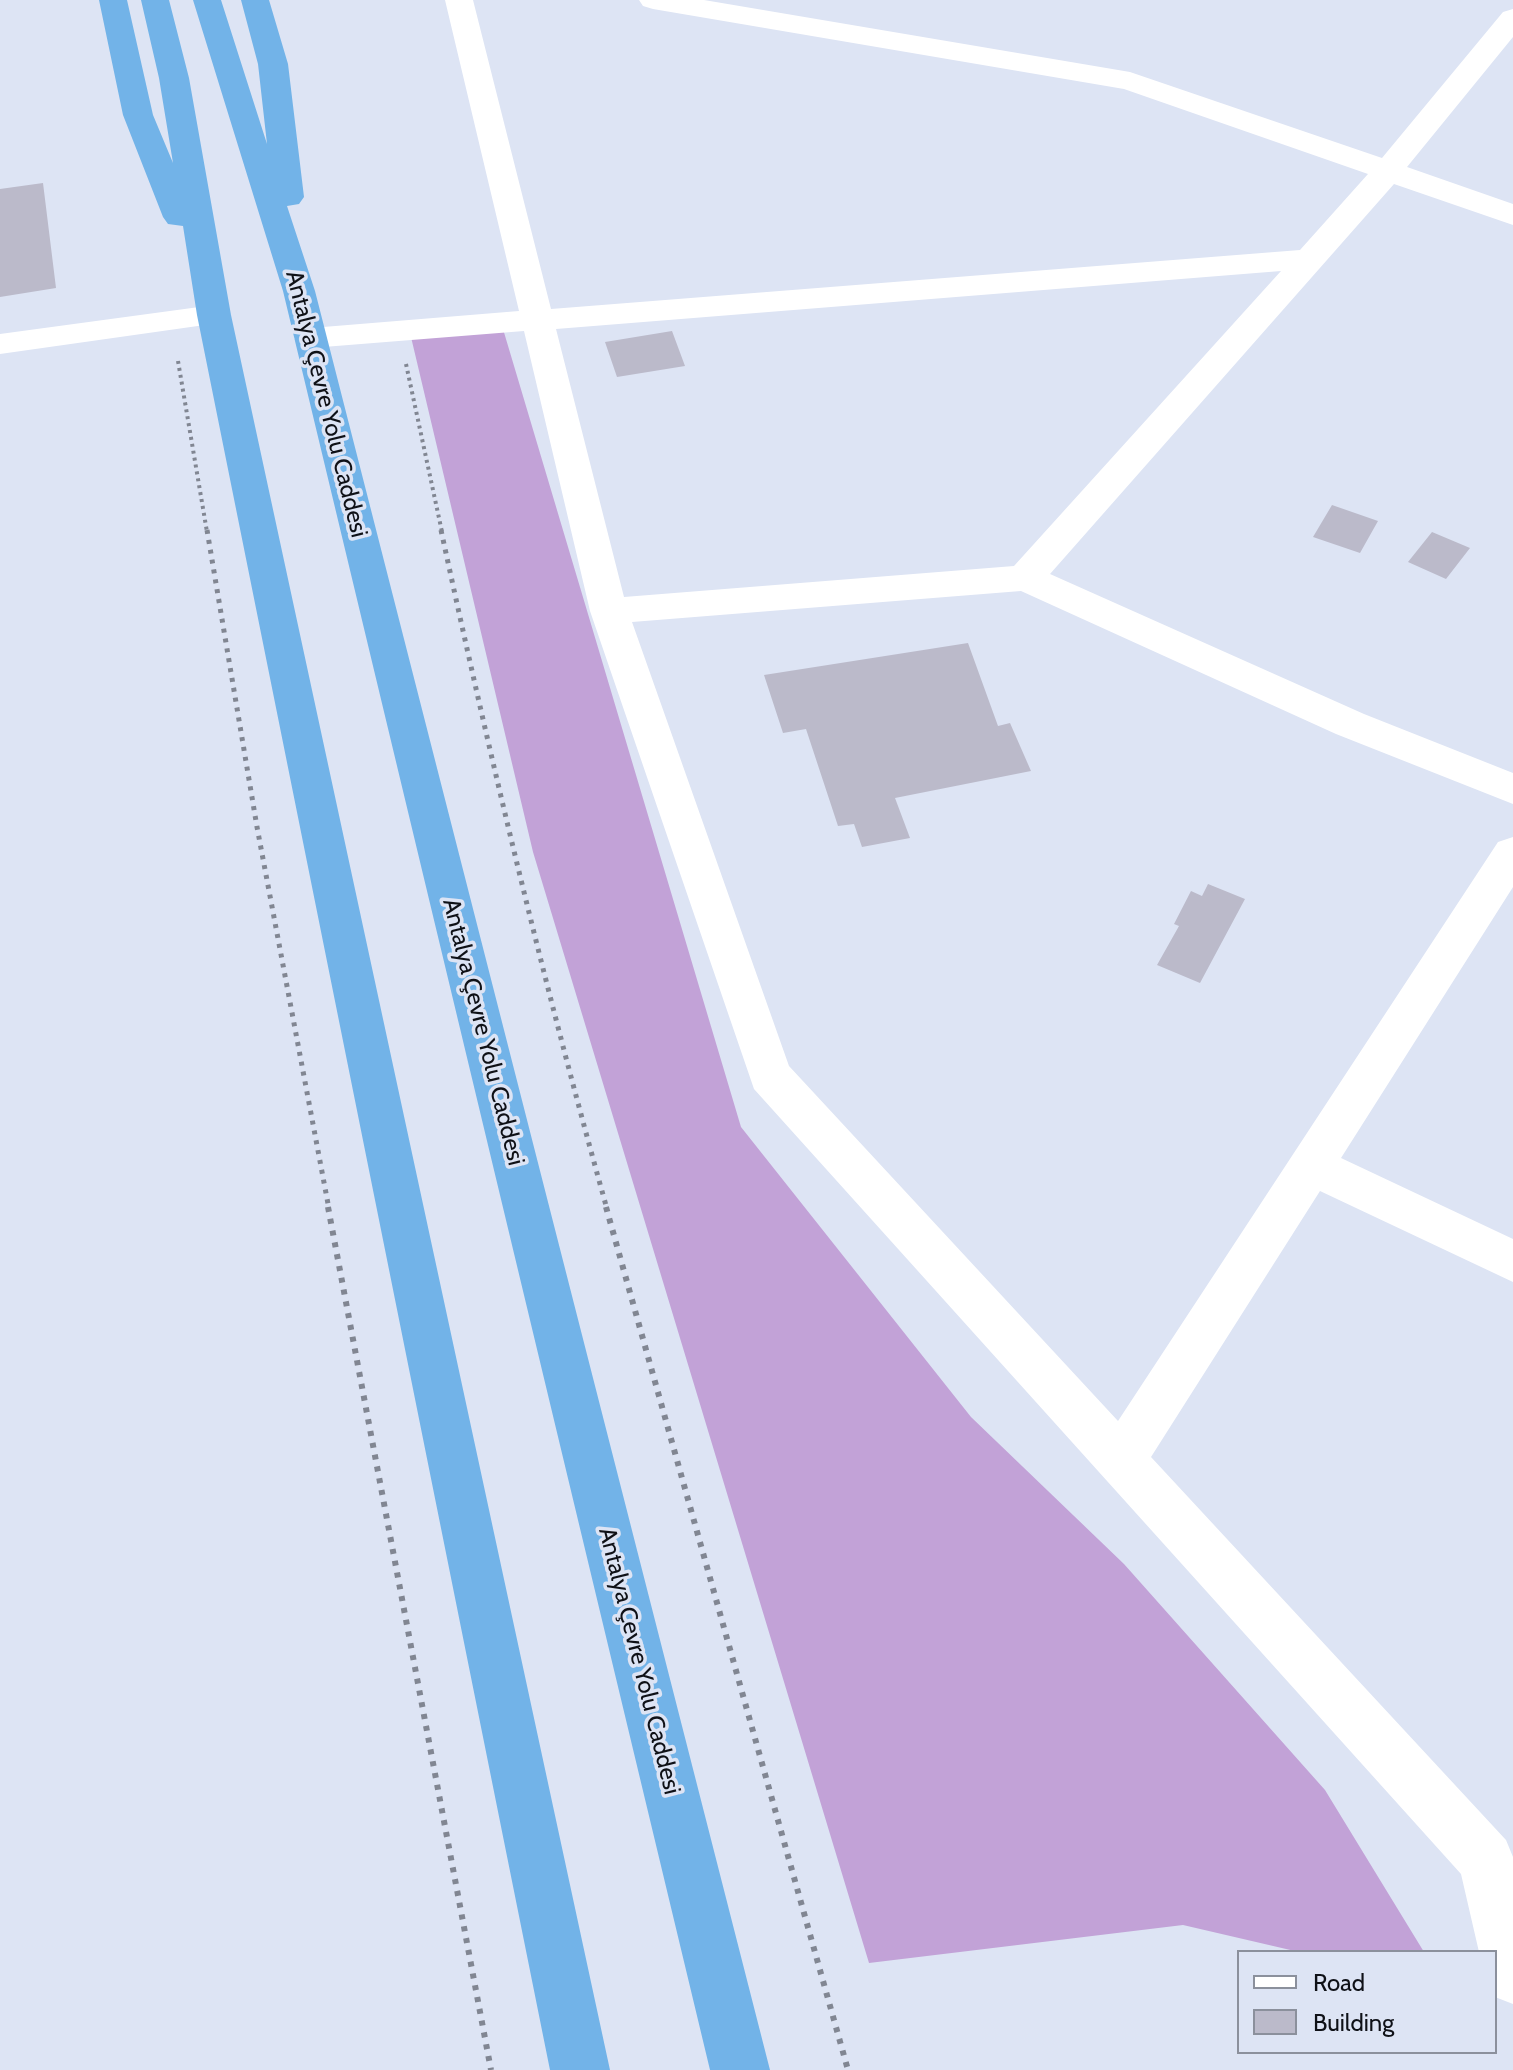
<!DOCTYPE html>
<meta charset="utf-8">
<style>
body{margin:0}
#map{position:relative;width:1513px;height:2070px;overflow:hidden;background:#dde4f4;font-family:Cabin,sans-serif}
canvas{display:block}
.legend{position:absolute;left:1237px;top:1950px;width:260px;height:104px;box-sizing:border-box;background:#dde4f4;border:2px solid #8b909c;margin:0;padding:10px 14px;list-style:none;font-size:24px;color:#0f1117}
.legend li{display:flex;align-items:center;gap:16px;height:40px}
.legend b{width:40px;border:2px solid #8b909c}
</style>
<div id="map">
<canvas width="1513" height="2070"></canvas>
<ul class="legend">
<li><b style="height:10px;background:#fff"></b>Road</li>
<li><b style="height:22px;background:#bbbaca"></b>Building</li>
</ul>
</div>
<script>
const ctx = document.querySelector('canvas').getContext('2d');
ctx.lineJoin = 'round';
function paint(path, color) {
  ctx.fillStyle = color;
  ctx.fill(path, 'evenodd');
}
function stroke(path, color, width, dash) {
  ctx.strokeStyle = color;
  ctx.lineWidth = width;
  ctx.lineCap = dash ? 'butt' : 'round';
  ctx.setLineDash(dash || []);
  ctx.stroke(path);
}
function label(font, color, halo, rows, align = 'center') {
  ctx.font = font + ' Cabin,sans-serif';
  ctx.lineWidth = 7;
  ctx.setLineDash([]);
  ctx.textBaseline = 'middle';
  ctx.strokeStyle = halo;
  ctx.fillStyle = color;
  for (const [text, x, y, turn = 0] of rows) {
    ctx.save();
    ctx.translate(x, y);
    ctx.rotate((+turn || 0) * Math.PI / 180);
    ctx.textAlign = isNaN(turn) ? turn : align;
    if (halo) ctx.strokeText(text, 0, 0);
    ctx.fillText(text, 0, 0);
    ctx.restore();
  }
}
paint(new Path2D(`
 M503,329l238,798 230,290 153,147 201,226 99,162h-125l-116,-27 -314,38 -336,-1111 -122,-515z`), '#c2a2d7');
paint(new Path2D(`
 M43,183l13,105 -56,9v-108z
 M672,331l13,35 -68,11 -12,-35z
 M1332,505l46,16 -18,32 -47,-16z
 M1432,532l38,16 -24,31 -38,-17z
 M968,643l30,83 12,-3 21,48 -136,27 15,40 -48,9 -8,-23 -16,2 -32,-97 -23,4 -19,-58z
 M1208,884l37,15 -45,84 -43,-18 22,-39 -5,-2 17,-33 11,5z`), '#bbbaca');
stroke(new Path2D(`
 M178,361l29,171
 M406,364l36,168`), '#818692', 4, [3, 4]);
stroke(new Path2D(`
 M207,530l50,297 72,382
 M441,530c49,228 103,454 166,679`), '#818692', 5, [4, 6]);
stroke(new Path2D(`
 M328,1207l163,863
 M606,1207l242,863`), '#818692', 6, [5, 7]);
paint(new Path2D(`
 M445,0h28l78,309 749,-59 68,-76 -244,-85 -471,-80 -10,-3 -4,-6h65l426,72 252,86 121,-146 10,-3v28l-106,130 106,37v21l-119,-41 -344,390 314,140 149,59v31l-177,-70 -315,-143 -389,31 157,444 329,355 380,-579 15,-5v50l-172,271 172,81v43l-193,-91 -169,266 355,383 7,17v147l-18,-7v-45h-16l-18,-78 -707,-785 -164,-478 -66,-280 -213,17 -12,-3 -5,-7 5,-7 12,-3 208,-17zM1281,271l-267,295 -390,31 -68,-268z
 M214,305l12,3 5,7 -5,7 -226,32v-20z`), '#fff');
paint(new Path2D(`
 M99,0h28l26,115 20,48 -14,-85 -18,-78h28l20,78 42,237 379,1755h-60l-353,-1755 -14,-89 -15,-2 -5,-7 -40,-102z
 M193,0h28l46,144 -9,-80 -17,-64h28l19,64 16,133 -5,7 -12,2 28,85 455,1779h-60l-427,-1779z`), '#72b3e8');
label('24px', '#0f1117', '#dde4f4', [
 ["Antalya Çevre Yolu Caddesi",326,404,76],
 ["Antalya Çevre Yolu Caddesi",483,1032,76],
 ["Antalya Çevre Yolu Caddesi",639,1661,76]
]);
</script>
